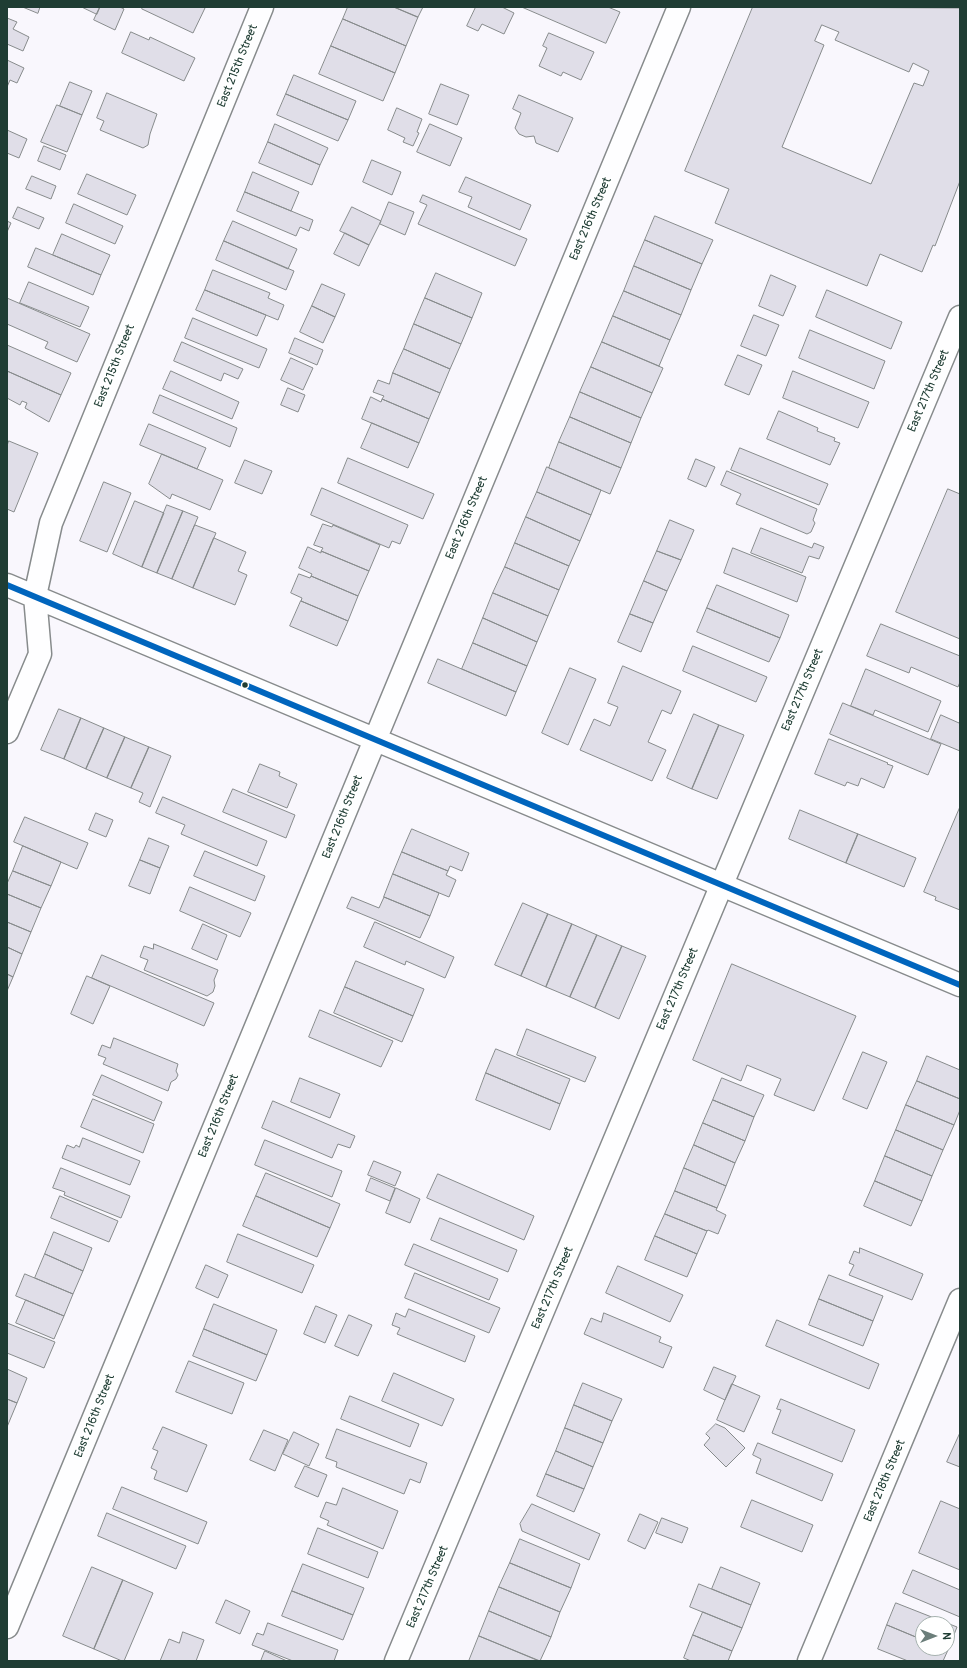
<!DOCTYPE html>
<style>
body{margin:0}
#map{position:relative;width:967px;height:1668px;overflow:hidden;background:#f9f7fd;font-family:Pangolin,sans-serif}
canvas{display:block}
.frame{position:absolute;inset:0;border:8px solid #1f3d34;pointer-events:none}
.north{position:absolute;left:915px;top:1616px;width:40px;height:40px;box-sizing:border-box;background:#fff;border:1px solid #a5b1ae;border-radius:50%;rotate:90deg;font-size:11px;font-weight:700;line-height:16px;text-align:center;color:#1f3d34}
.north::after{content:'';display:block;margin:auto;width:14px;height:18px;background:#6b7e7a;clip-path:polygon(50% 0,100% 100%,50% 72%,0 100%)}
</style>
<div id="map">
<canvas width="967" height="1668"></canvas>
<div class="frame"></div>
<div class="north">N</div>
</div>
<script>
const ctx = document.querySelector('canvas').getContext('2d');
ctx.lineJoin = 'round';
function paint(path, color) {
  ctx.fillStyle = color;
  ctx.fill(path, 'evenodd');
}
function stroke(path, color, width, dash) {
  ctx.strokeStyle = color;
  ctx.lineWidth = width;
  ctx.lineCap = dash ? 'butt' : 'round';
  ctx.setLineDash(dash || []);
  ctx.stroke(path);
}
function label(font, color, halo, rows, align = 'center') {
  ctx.font = font + ' Pangolin,sans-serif';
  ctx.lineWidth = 3;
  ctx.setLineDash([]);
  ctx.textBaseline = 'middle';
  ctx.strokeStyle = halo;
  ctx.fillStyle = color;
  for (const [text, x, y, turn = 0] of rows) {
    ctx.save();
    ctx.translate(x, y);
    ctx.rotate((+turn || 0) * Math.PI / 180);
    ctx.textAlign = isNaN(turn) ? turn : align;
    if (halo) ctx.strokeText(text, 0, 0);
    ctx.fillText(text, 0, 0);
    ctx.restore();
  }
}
const building = new Path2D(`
 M23,7h17l-2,6z
 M82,7h18l-3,7z
 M100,7h20l4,2 -9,21 -21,-10z
 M143,7h60l2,1 -12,25 -51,-24z
 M348,7h46l24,10 -12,29 -63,-27z
 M394,7h29l-5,10z
 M476,7h26l12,6 -10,21 -22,-10 -4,7 -11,-5z
 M522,7h86l12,5 -14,31z
 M753,7l207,1v173l-25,65 -2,-1 -11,27 -42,-18 -13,32 -152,-63 14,-34 -44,-18zM822,25l17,7 -4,8 74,32 4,-9 16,8 -6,15 -9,-3 -43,101 -89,-37 42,-102 -9,-4z
 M7,18l10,4 -4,7 16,8 -6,14 -16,-7z
 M343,19l63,27 -11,27 -64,-27z
 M131,32l18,8 1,-3 45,21 -11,23 -62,-28z
 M549,33l45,19 -13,28 -18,-8 -2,4 -22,-10 8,-18 -4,-2z
 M331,46l64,27 -12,28 -64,-27z
 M7,60l17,8 -7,15 -7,-3 -3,7z
 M294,75l62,26 -8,19 -62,-26z
 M70,82l22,9 -10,24 -22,-9z
 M441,84l28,11 -12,30 -28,-11z
 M107,93l50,21 -7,20 -2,11 -5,3 -43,-18 4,-9 -7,-3z
 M286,94l62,26 -10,21 -61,-26z
 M519,95l54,23 -15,34 -22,-9 -2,-7 -8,1 -7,-3 -4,-6 6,-15 -8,-4z
 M57,105l25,10 -15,37 -26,-10z
 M397,108l25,11 -5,13 2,1 -6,13 -10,-4 2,-4 -17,-8z
 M275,124l53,24 -8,17 -52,-23z
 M430,124l32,14 -12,28 -33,-14z
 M7,130l20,9 -8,19 -12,-5z
 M268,142l52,23 -8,20 -53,-22z
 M44,146l22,9 -6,15 -22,-9z
 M372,160l29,12 -9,23 -29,-13z
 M253,172l46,20 -8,19 -46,-19z
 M87,174l49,21 -9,20 -49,-21z
 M32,176l24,10 -5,13 -25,-10z
 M466,177l65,28 -11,25 -52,-23 4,-10 -13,-5z
 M245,192l68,28 -4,11 -9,-4 -4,9 -59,-25z
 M423,195l104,44 -12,27 -97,-42 9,-19 -7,-3z
 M389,202l25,10 -9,23 -25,-11z
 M74,204l49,22 -8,18 -49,-21z
 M18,207l26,11 -5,11 -26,-11z
 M352,207l29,14 -12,24 -29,-14z
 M655,216l58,24 -11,24 -57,-24z
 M7,221l4,2 -4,9z
 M233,221l64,28 -9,20 -64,-28z
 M345,233l24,12 -10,21 -25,-12z
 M62,234l48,21 -9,20 -48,-20z
 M645,240l57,24 -11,26 -57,-24z
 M224,241l70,30 -8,19 -70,-30z
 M36,248l65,27 -8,20 -65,-28z
 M634,266l57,24 -10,25 -57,-24z
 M213,270l57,23 -2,5 16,7 -6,15 -73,-30z
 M436,273l46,20 -10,25 -47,-20z
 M771,275l25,11 -13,30 -24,-10z
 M29,282l60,25 -9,20 -60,-24z
 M322,284l23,10 -10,23 -23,-11z
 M205,290l61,25 -9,21 -61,-26z
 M827,290l75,32 -11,27 -75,-32z
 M624,291l57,24 -11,25 -57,-24z
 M7,298l83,36 -13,28 -32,-14 3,-6 -41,-18z
 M425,298l47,20 -11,26 -47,-20z
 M312,306l23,11 -12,26 -23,-11z
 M754,315l25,10 -13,31 -25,-10z
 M613,316l57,24 -11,26 -57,-24z
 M193,318l74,31 -8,19 -74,-30z
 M414,324l47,20 -11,25 -46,-20z
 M810,330l75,31 -11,28 -75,-31z
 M295,338l28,12 -6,15 -28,-12z
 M182,342l61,27 -5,10 -14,-6 -3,8 -47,-20z
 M602,342l61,26 -11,25 -61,-26z
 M7,345l64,28 -10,22 -54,-24z
 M404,349l46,20 -10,24 -47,-20z
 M738,355l24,10 -13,30 -24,-10z
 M291,358l22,10 -10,22 -22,-10z
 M591,367l61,26 -11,25 -61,-26z
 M7,371l54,24 -12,27 -24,-14 2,-5 -5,-2 -2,4 -13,-7z
 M171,371l68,31 -7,17 -69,-30z
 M793,371l76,31 -11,26 -75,-30z
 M393,373l47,20 -11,26 -47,-20 2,-3 -11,-4 5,-12 11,4z
 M288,388l17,7 -7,17 -17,-7z
 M580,392l61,26 -10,25 -61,-26z
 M160,395l77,33 -7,19 -77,-34z
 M371,397l10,5 1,-3 47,20 -10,24 -57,-24z
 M779,411l39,17 -1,3 18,7 -1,3 6,2 -10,22 -63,-26z
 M570,417l61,26 -10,25 -62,-26z
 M372,423l47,20 -11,25 -47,-20z
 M149,424l57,24 -9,21 -57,-24z
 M9,441l29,12 -24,59 -7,-3v-63z
 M559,442l62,26 -11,26 -61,-26z
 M740,448l88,36 -9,21 -88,-35z
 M162,454l61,26 -13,30 -38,-16 -2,5 -21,-15z
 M348,458l86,36 -11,25 -85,-36z
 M696,459l19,8 -9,20 -18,-8z
 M245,460l27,11 -10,23 -27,-11z
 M547,467l54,23 -10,25 -54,-23z
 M727,471l90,38 -4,11 2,3 -4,9 -4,2 -71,-30 5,-10 -20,-9z
 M104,482l27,11 -24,59 -27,-11z
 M322,488l86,37 -8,19 -8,-3 -3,7 -78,-33z
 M948,489l12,5v145l-64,-27z
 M537,492l54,23 -11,26 -54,-24z
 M135,501l29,12 -22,54 -29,-13z
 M167,505l16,6 -26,62 -15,-6z
 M183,511l15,6 -26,62 -15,-6z
 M526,517l54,24 -11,25 -54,-23z
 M670,520l24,10 -13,30 -24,-9z
 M323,524l9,3 1,-2 47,20 -11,26 -48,-20 2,-3 -9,-3z
 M195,525l21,8 -23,55 -21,-9z
 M761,528l51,20 2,-5 10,4 -5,12 -10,-3 -7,17 -51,-20z
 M214,538l32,14 -8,19 9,4 -12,30 -42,-17z
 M515,543l54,23 -10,24 -54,-23z
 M308,547l13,6v-2l48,20 -11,25 -47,-20 1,-2 -13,-6z
 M733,548l73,29 -9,25 -73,-29z
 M657,551l24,9 -14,31 -23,-10z
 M505,567l54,23 -11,26 -55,-23z
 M299,574l11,4 1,-2 47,20 -10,25 -47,-20 1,-3 -11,-5z
 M644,581l23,10 -14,32 -23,-9z
 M717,585l72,30 -9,23 -73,-30z
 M493,593l55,23 -11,26 -54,-24z
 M301,601l47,20 -11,25 -47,-20z
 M707,608l73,30 -11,24 -72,-30z
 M630,614l23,9 -12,29 -23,-10z
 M483,618l54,24 -10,24 -54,-23z
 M881,624l79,32v26l-2,5 -47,-20 -2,6 -42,-17z
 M473,643l54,23 -11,26 -54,-23z
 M693,646l74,31 -11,25 -73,-31z
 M438,659l78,33 -10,24 -78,-33z
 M623,666l58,25 -10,23 -9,-4 -14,32 18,8 -14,31 -72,-31 14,-31 16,7 8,-19 -10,-4z
 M570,668l26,11 -28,66 -26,-12z
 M866,669l75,32 -13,31 -53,-22 -2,5 -22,-9z
 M843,703l98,41 -13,31 -98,-41z
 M59,709l22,9 -17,41 -23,-9z
 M694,714l25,11 -27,64 -25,-11z
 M941,715l18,8 1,-3v31l-29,-12z
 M81,718l23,10 -18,41 -22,-10z
 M719,725l25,10 -27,64 -25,-10z
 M104,728l21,9 -18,41 -21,-9z
 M125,737l24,10 -18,41 -24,-10z
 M829,739l59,24 -1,1 6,2 -9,22 -23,-10 -3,8 -11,-4 -2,4 -30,-12z
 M149,747l22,9 -21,51 -11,-5 4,-9 -12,-5z
 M260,764l20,8 -1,4 18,8 -10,24 -39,-16z
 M233,789l62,26 -9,23 -63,-26z
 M163,797l104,44 -10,25 -76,-32 4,-9 -29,-12z
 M960,807v103l-25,-10 1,-3 -12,-5z
 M800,810l58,24 -12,29 -57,-24z
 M96,813l17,7 -7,17 -17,-7z
 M25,817l63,26 -11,26 -63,-27z
 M412,829l57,24 -7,18 -12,-5 -2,5 -46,-19z
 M858,834l58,24 -12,29 -58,-24z
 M149,838l20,8 -9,22 -20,-8z
 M23,846l38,16 -10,24 -38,-15z
 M205,851l60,25 -10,25 -61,-25z
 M402,852l46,19 -2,4 10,5 -7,17 -56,-23z
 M140,860l20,8 -10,26 -21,-8z
 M13,871l38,15 -10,22 -34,-14v-10z
 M393,874l46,19 -9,23 -46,-19z
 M190,887l61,26 -11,24 -60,-26z
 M7,894l34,14 -10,24 -24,-10z
 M352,897l27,11 5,-11 46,19 -10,22 -73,-30z
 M523,903l25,11 -27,62 -26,-11z
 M548,914l24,10 -26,63 -25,-11z
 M7,922l24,10 -9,22 -15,-7z
 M375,922l79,35 -9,21 -39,-17 -1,4 -41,-18z
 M203,924l24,11 -10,25 -25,-11z
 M572,924l25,11 -27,62 -24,-10z
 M597,935l25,11 -27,62 -25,-11z
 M154,944l64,26 -4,10 1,6 -2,6 -6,4 -63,-26 4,-10 -8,-3 4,-11 9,3z
 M622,946l24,10 -27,63 -24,-11z
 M7,947l15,7 -9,23 -6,-3z
 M102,955l112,48 -10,23 -112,-48z
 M356,961l68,28 -11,27 -68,-29z
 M732,964l124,52 -42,95 -40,-16 7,-16 -34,-14 -6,16 -48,-21z
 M7,974l6,3 -6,14z
 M87,976l23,10 -17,38 -22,-10z
 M345,987l68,29 -11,26 -68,-29z
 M320,1010l73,31 -12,26 -72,-30z
 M527,1029l69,28 -11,25 -68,-27z
 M114,1038l64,26 -2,7 2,4 -2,4 -5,3 -3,9 -65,-27 3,-6 -8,-3 4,-10 8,3z
 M496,1049l74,30 -10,25 -74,-31z
 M863,1052l24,10 -20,47 -24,-10z
 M927,1056l33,14v29l-43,-18z
 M486,1073l74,31 -10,26 -74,-30z
 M102,1075l60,27 -8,19 -61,-26z
 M300,1078l40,16 -10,24 -39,-16z
 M722,1078l42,17 -10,22 -41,-17z
 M917,1081l43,18v11l-6,15 -48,-20z
 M93,1099l61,25 -11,29 -62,-26z
 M713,1100l41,17 -9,24 -42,-18z
 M273,1101l82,35 -5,12 -12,-4 -6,14 -70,-30z
 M906,1105l48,20 -11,25 -47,-20z
 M703,1123l42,18 -10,22 -41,-18z
 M896,1130l47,20 -11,26 -47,-20z
 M83,1138l57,23 -10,24 -68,-27 5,-13 7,3 2,-3 3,2z
 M265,1140l77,31 -10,26 -77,-32z
 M694,1145l41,18 -9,23 -42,-18z
 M885,1156l47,20 -10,25 -47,-20z
 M374,1161l27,11 -6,14 -27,-11z
 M61,1168l69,28 -9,22 -57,-23 1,-3 -12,-4z
 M684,1168l42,18 -9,22 -42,-17z
 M266,1173l74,31 -10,24 -74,-32z
 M438,1174l96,42 -10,24 -97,-42z
 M371,1178l24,10 -5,13 -24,-10z
 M875,1181l47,20 -11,25 -47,-20z
 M396,1188l24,11 -10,24 -24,-10z
 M675,1191l42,17 -1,2 10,5 -8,19 -10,-4 -1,1 -42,-17z
 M60,1196l58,25 -9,21 -58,-24z
 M256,1196l74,32 -13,29 -74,-31z
 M665,1214l42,17 -10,23 -42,-18z
 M440,1218l77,32 -9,22 -77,-32z
 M54,1232l38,16 -9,23 -38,-17z
 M238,1234l76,31 -12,28 -75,-31z
 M655,1236l42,18 -10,23 -42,-17z
 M414,1244l84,35 -9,21 -84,-35z
 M860,1248l63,26 -11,26 -63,-25 5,-10 -5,-2 5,-12 5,2z
 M45,1254l38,17 -10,23 -38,-16z
 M206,1265l22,10 -10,23 -22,-10z
 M618,1266l65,29 -13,27 -64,-29z
 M415,1273l85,35 -11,25 -84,-35z
 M25,1274l48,20 -9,22 -48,-20z
 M829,1275l54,21 -10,25 -54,-22z
 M819,1299l54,22 -10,25 -54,-21z
 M26,1300l38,16 -10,23 -38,-16z
 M214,1304l63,26 -10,25 -63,-26z
 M316,1306l21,9 -12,28 -21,-9z
 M409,1309l66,27 -10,26 -68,-28 3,-6 -8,-3 4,-12 9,4z
 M604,1313l57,24 -2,5 13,5 -9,21 -79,-34 7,-16 10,4z
 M349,1315l23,10 -14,31 -23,-10z
 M777,1320l102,44 -10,25 -103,-43z
 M7,1323l48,19 -11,26 -37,-15z
 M204,1329l63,26 -11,26 -63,-25z
 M189,1361l55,22 -12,31 -56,-22z
 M714,1367l22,9 -11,24 -21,-10z
 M7,1369l20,9 -10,25 -10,-4z
 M394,1373l60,26 -12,27 -60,-25z
 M583,1383l39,16 -10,22 -38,-16z
 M732,1384l28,12 -16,36 -27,-12z
 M350,1396l69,28 -9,23 -69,-28z
 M7,1399l10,4 -10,24z
 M781,1399l74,31 -13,32 -70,-29 9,-23 -4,-1z
 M574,1405l38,16 -9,22 -38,-15z
 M716,1424l9,4 20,20 -19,19 -22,-22 6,-7 -4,-4z
 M163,1427l44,18 -20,47 -33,-13 3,-8 -6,-3 7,-17 -5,-2z
 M565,1428l38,15 -10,24 -37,-16z
 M337,1429l90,34 -7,20 -10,-4 -6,15 -68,-27 1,-5 -11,-4z
 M264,1430l24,10 -13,31 -25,-11z
 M294,1432l25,12 -10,22 -26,-12z
 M960,1433v34l-13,-5z
 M758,1443l75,31 -11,27 -66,-28 5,-14 -8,-4z
 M556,1451l37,16 -9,22 -38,-15z
 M305,1466l22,9 -9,22 -23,-10z
 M546,1474l38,15 -10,23 -37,-16z
 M122,1487l85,35 -9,22 -85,-35z
 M343,1488l55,23 -15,38 -56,-24 2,-4 -9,-4 6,-15 10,3z
 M752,1500l61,25 -11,27 -61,-25z
 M941,1501l19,8v61l-41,-17z
 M532,1504l68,30 -11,26 -67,-29 -2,-7z
 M107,1513l79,33 -10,23 -78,-33z
 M640,1514l18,8 -13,27 -17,-8z
 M662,1518l26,10 -6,15 -26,-10z
 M318,1528l60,24 -10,26 -60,-24z
 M520,1539l60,25 -9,24 -61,-25z
 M510,1563l61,25 -11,24 -61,-25z
 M303,1564l61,24 -11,27 -61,-24z
 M92,1567l31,13 -29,69 -31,-13z
 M721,1567l39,16 -9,22 -39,-16z
 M913,1570l47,20v27l-57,-24z
 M123,1580l30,13 -29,68h-2l-28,-12z
 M699,1584l52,21 -9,23 -52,-21z
 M499,1587l61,25 -9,25 -62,-26z
 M292,1591l61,24 -10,25 -61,-24z
 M226,1600l24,11 -10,23 -24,-11z
 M896,1603l61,24 -9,23 -5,-2h4v-24h-24v16l-36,-15z
 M489,1611l62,26 -11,24 -61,-25z
 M703,1612l39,16 -10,23 -39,-16z
 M268,1623l70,27 -4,11h-41l-41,-16 5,-12 6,2z
 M887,1625l36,15v8h20l5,2 -5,11h-35l-30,-12z
 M183,1632l21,8 -8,21h-36l9,-22 10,4z
 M693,1635l39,16 -4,10h-37l-7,-3z
 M479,1636l60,25h-70z
 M265,1651l22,10h-26z`);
paint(building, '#e0dee8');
stroke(building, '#878b8c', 1);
const minor = new Path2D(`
 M7,585l953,400
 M7,732l33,-78 -5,-58 16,-73 211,-516
 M7,1627l672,-1620
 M396,1661l564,-1344
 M809,1661l151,-361`);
stroke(minor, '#878b8c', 25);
stroke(minor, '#fefeff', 22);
stroke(new Path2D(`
 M7,585l953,400`), '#0065bd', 6);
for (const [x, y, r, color] of [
 [245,685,3.5,"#1f3d34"]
]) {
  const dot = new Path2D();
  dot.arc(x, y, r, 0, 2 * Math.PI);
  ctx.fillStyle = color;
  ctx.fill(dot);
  stroke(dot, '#fff', 1.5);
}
label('12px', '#1f3d34', '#fff', [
 ["East 215th Street",238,66,-68],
 ["East 216th Street",591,219,-67],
 ["East 215th Street",115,366,-68],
 ["East 217th Street",929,391,-67],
 ["East 216th Street",467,518,-67],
 ["East 217th Street",803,690,-67],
 ["East 216th Street",343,817,-68],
 ["East 217th Street",678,989,-67],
 ["East 216th Street",219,1116,-68],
 ["East 217th Street",553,1288,-67],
 ["East 216th Street",95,1416,-68],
 ["East 218th Street",885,1481,-67],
 ["East 217th Street",428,1587,-67]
]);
</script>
